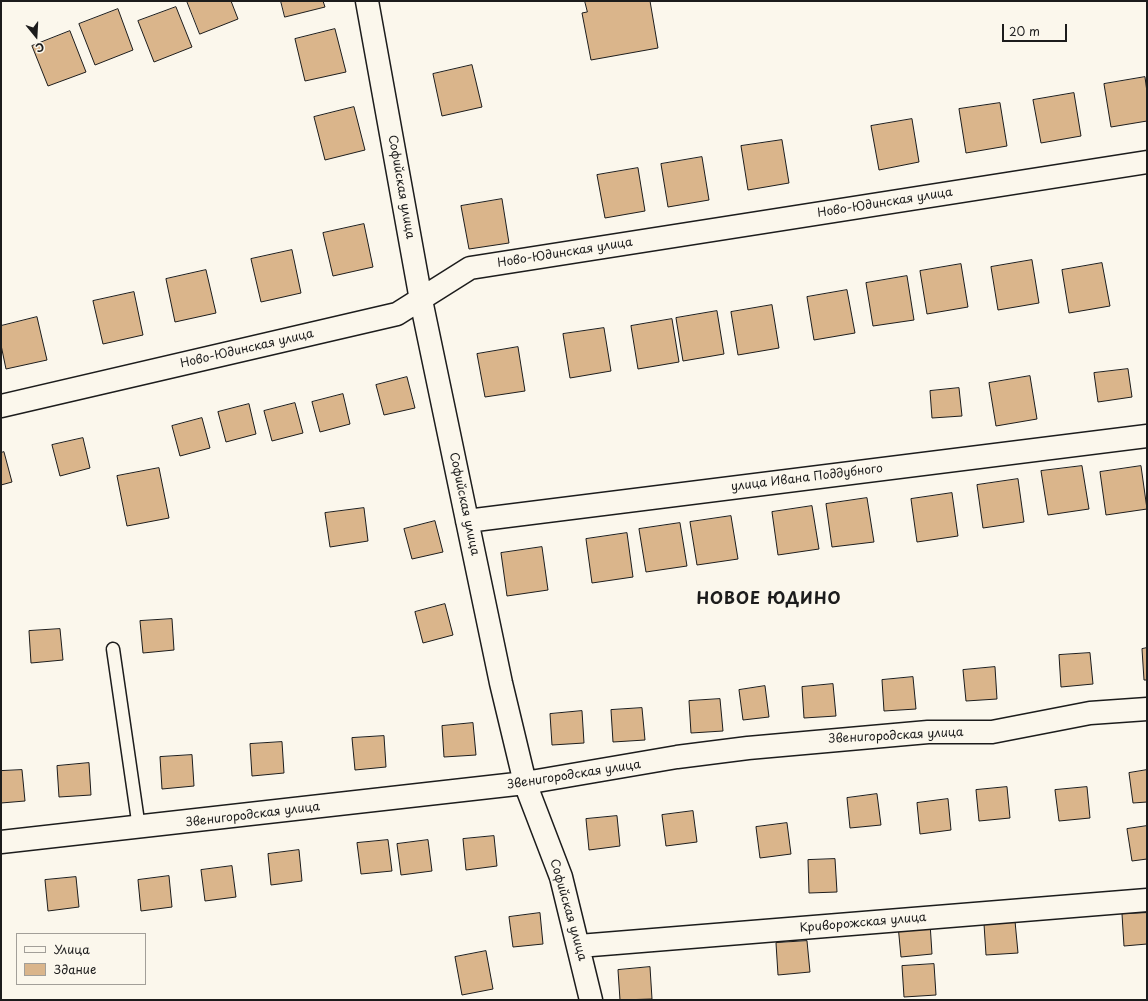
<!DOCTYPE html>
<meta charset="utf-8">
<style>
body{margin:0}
#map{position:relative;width:1148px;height:1001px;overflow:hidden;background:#fbf7ec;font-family:"Playpen Sans",sans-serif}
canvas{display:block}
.frame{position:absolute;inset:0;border:2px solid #1c1c1c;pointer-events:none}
.legend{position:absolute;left:16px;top:933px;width:130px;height:52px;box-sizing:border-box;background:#fbf7ec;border:1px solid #a29f99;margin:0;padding:5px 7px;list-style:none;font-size:12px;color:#1c1c1c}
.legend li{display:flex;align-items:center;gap:8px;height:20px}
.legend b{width:20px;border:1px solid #a29f99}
.north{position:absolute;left:16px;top:16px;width:40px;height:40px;-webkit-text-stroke:3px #fbf7ec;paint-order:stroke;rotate:162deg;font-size:11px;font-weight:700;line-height:16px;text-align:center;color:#1c1c1c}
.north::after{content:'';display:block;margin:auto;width:14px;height:18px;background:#1c1c1c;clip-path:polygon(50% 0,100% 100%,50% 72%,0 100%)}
.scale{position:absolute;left:1002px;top:24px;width:65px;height:18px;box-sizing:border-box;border:2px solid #1c1c1c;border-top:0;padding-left:5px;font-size:12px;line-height:14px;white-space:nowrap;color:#1c1c1c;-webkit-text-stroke:3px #fbf7ec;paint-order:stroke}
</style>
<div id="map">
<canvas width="1148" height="1001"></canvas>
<div class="frame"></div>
<ul class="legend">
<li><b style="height:5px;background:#fbf7ec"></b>Улица</li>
<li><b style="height:11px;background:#dab58b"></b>Здание</li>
</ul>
<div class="north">С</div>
<div class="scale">20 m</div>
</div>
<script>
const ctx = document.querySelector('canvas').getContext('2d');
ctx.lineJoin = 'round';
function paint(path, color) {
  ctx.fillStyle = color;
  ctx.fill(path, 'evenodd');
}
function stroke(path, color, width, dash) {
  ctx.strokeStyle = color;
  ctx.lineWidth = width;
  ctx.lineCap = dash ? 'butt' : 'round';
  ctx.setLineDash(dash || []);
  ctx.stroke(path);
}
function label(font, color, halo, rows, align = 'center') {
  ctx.font = font + ' "Playpen Sans",sans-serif';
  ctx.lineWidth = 4;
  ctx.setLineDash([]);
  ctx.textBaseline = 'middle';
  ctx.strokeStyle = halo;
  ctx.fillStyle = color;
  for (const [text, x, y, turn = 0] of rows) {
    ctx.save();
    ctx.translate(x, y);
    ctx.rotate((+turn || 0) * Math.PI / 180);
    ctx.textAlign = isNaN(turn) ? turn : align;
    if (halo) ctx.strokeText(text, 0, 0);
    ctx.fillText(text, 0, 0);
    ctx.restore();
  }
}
const building = new Path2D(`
 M187,1h44l7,18 -38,15z
 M281,1h42l2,6 -40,10z
 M585,1h65l8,47 -67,12 -9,-47 5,-1z
 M176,7l16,40 -38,15 -16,-41z
 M118,9l15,41 -38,15 -16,-41z
 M335,29l11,43 -41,9 -10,-42z
 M70,31l16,41 -38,14 -16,-40z
 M472,65l10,42 -40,9 -9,-42z
 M1145,77l2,15v29l-36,6 -7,-43z
 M1074,93l7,43 -40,7 -8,-43z
 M1000,103l7,43 -41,7 -7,-44z
 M354,107l11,43 -40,10 -11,-43z
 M912,119l7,43 -40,8 -8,-44z
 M782,140l7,43 -41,7 -7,-44z
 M702,157l7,43 -41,7 -7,-43z
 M638,168l7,43 -40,7 -8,-43z
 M502,199l7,44 -40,6 -8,-43z
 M364,224l9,43 -40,9 -10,-43z
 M292,250l9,43 -40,9 -10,-43z
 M1032,260l7,43 -41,7 -7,-43z
 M1102,263l8,43 -41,7 -7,-43z
 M961,264l7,43 -41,7 -7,-43z
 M206,270l10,43 -41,9 -9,-43z
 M907,276l7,44 -41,6 -7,-43z
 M847,290l8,43 -41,7 -7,-43z
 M134,292l9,43 -40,9 -10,-43z
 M772,305l7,43 -41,7 -7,-43z
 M717,311l7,43 -41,7 -7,-43z
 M37,317l10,43 -41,9 -5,-24v-19z
 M672,319l7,43 -41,7 -7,-43z
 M604,328l7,43 -41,7 -7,-44z
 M518,347l7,44 -40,6 -8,-43z
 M1128,369l4,28 -34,5 -4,-29z
 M1030,376l7,43 -41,7 -7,-43z
 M407,377l8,31 -31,7 -8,-30z
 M959,388l3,28 -30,2 -2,-27z
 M343,394l7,30 -30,8 -8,-30z
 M295,403l8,30 -31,8 -8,-30z
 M249,404l7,30 -30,8 -8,-30z
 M202,418l8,30 -30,8 -8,-30z
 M83,438l7,30 -30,8 -8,-31z
 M4,452l8,30 -11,3v-32z
 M1082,466l7,43 -41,6 -7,-44z
 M1141,466l6,43 -41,6 -6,-43z
 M159,468l10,50 -42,8 -10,-50z
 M1018,479l6,43 -41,6 -6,-43z
 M952,493l6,43 -41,6 -6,-43z
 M867,498l7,44 -42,5 -6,-43z
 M812,506l7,43 -41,6 -6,-43z
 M364,508l4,33 -38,6 -5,-34z
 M731,516l7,43 -41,6 -7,-43z
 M435,521l8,31 -31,7 -8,-30z
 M680,523l7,43 -41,6 -7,-43z
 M627,533l6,44 -41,6 -6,-44z
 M542,547l6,43 -41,6 -6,-43z
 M445,604l8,31 -30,8 -8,-31z
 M172,619l2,31 -31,3 -3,-32z
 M60,629l3,31 -32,3 -2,-32z
 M1147,648v32h-3l-2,-31z
 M1090,653l3,31 -32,3 -2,-32z
 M995,667l2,32 -31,2 -3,-31z
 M913,677l3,32 -32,2 -2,-31z
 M833,684l3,32 -32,2 -2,-31z
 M765,686l4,31 -26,3 -4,-30z
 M720,699l3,32 -32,2 -2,-32z
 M642,708l3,32 -32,2 -2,-32z
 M582,711l2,32 -32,2 -2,-31z
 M473,723l3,32 -32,2 -2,-31z
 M384,736l2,31 -31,3 -3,-32z
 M282,742l2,31 -32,3 -2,-32z
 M192,755l2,31 -32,3 -2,-32z
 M89,763l2,32 -32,2 -2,-31z
 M22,770l3,31 -24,2v-32z
 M1147,770v32l-14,1 -4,-30z
 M1007,787l3,31 -31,3 -3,-31z
 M1087,787l3,31 -31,3 -4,-31z
 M877,794l4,31 -31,3 -3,-30z
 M948,799l3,31 -31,4 -3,-31z
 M693,811l4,31 -31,4 -4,-31z
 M617,816l3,30 -31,4 -3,-31z
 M787,823l4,31 -31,4 -4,-31z
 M1147,826v33l-15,2 -5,-32z
 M494,836l3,30 -31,4 -3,-31z
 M388,840l4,31 -31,3 -4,-31z
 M428,840l4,31 -31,4 -4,-31z
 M299,850l3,31 -31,4 -3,-31z
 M835,859l2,33 -28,1 -1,-33z
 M232,866l4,31 -31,4 -4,-31z
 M169,876l3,31 -31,4 -3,-31z
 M76,877l3,30 -31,4 -3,-31z
 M540,913l3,31 -30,3 -4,-30z
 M1147,913v31l-23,2 -2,-32z
 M1015,921l3,32 -32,2 -2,-31z
 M930,923l2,31 -31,3 -3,-32z
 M807,941l3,31 -32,3 -2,-32z
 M486,951l7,38 -31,6 -7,-38z
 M934,964l2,31 -32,2 -2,-31z
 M650,967l2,32 -32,1 -2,-30z`);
paint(building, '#dab58b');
stroke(building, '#1c1c1c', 1);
const lane = new Path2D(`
 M113,649l26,179`);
const street = new Path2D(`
 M367,1l54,299 80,383 24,100 36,94 30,123
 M1,406l396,-92 73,-46 677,-106
 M467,521l680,-85
 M1,842l524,-59 152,-26 71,-9 180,-16h64l98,-19 57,-4
 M579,946l568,-46`);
stroke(lane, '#1c1c1c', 15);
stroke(street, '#1c1c1c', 25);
stroke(lane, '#fbf7ec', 12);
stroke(street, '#fbf7ec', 22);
label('12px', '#1c1c1c', '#fbf7ec', [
 ["Софийская улица",401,187,80],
 ["Ново-Юдинская улица",885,203,-9],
 ["Ново-Юдинская улица",565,253,-9],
 ["Ново-Юдинская улица",247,349,-13],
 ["улица Ивана Поддубного",807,478,-7],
 ["Софийская улица",464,504,78],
 ["Звенигородская улица",896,736,-3],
 ["Звенигородская улица",574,775,-9],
 ["Звенигородская улица",253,815,-7],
 ["Софийская улица",568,910,74],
 ["Криворожская улица",863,923,-5]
]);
ctx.letterSpacing = '1px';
label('bold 16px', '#1c1c1c', '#fbf7ec', [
 ["НОВОЕ ЮДИНО",769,600]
]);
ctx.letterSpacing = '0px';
</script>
